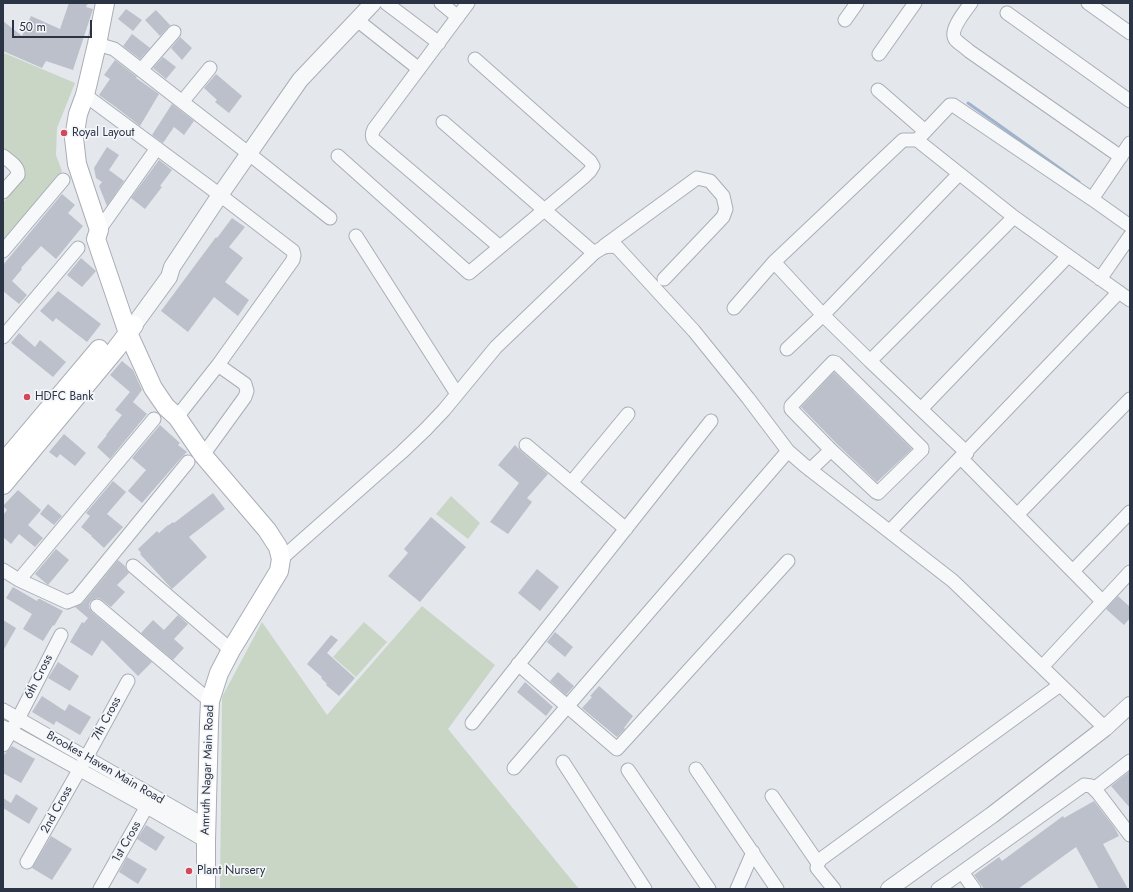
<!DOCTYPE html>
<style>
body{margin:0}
#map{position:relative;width:1133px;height:892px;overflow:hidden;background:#e4e7ec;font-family:Jost,sans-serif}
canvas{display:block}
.frame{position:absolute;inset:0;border:4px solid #2b3445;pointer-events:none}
.scale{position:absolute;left:12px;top:20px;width:80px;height:18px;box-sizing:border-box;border:2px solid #2b3445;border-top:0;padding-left:5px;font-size:12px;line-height:14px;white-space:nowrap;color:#2b3445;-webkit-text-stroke:3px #f4f6f9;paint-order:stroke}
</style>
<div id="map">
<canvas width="1133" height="892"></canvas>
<div class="frame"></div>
<div class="scale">50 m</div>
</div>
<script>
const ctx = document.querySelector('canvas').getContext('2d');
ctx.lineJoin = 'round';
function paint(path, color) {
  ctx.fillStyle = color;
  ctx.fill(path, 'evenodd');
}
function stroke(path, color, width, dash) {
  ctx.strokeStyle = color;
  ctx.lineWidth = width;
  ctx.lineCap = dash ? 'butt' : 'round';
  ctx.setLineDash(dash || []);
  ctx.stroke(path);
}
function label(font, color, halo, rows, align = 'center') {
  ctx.font = font + ' Jost,sans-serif';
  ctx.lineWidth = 3.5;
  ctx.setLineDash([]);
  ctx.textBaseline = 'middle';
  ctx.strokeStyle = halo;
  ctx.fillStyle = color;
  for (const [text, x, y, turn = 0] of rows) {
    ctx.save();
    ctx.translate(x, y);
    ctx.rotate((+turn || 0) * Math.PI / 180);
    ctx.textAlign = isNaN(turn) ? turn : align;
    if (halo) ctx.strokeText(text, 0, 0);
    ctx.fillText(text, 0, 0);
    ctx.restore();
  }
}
paint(new Path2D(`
 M4,53l71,30 -18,45 -1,27 6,16 -59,70v-38l16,-20 4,-9v-7l-20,-17v-96z
 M451,496l29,27 -12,16 -32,-25z
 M422,606l73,59 -47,64 131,160h-359l2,-192 40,-75 65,93z
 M364,622l23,20 -31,35 -23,-20z`), '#c9d6c5');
stroke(new Path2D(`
 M968,103l111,79`), '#9fb4cc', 3);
paint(new Path2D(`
 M69,3h19l-2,4 7,2 -20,61 -27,-9 -4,7 -39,-17v-30l19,15 9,-20 29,13z
 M126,9l16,11 -9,11 -15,-12z
 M156,10l14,15 -10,11 -15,-16z
 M132,34l18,14 -10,11 -17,-13z
 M180,37l12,11 -10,12 -11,-12z
 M163,57l13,10 -10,12 -13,-11z
 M115,60l22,17 -1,1 23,16 -19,32 -23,-18 -18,-13 11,-16 -6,-4z
 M216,74l26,22 -13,17 -14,-11 2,-2 -13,-12z
 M172,104l22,17 -10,14 -10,-8 -11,16 -11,-8z
 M107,147l12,8 -10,15 15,11 -17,25 -8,-20 3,-4 -6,-4 -2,-10z
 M159,160l13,10 -12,16 2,1 -17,22 -14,-11z
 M62,194l13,11 -7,8 15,13 -27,33 -15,-13 -20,22 1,1 -10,12 15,14 -8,9 -16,-13v-26z
 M232,218l13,9 -16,20 14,11 -18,24 24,18 -11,16 -24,-19 -26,35 -27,-21 55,-74 1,1z
 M81,258l15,13 -14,16 -15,-12z
 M58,291l43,33 -14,18 -31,-24 -3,4 -13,-11z
 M19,333l16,14 5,-7 26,22 -13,15 -42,-34z
 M122,361l11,9 9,20 -9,12 14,12 -37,45 -13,-12 10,-12h-1l16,-20 -7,-5 15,-18 -20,-17z
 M834,372l78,77 -35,33 -40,-38 -36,-37z
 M160,425l20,18 -2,2 9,7 -7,7 -38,44 -14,-12 18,-21 -14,-12z
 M64,434l22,19 -11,13 -15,-12 -3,4 -8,-6z
 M515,445l6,6 27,23 -21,24 5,4 -24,32 -18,-12 29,-39 -21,-18z
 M113,481l13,11 -19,22 16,13 -19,21 -13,-12h1l-11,-9 9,-11 -4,-3z
 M18,490l23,20 -13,15 15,13 -8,9 -16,-13 -8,10 -8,-7v-22l4,-5 -4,-4z
 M213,493l12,16 -36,28 18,20 -35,32 -32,-35 1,-1 -3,-4 19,-18 2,2 9,-8h1l4,-3 1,1z
 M48,504l14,12 -8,9 -14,-11z
 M431,517l35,30 -46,55 -32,-26 20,-23 -4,-4z
 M56,549l13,11 -21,25 -13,-11z
 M118,560l7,6 1,3 3,4 -12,12 8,7 -14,15 -9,-7 -4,-2 -4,1 -3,2 -2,3v4l3,4 60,50 -14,14 -36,-36 -10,16 -22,-14 12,-20 2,1 4,-5 -13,-11 8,-4z
 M537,569l22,18 -19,24 -22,-18z
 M13,587l24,14 1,-2h2l23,12 -9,15 -1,-1 -10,16 -20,-12 9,-15 -26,-16z
 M1118,596l12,11v11l-6,7 -18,-16z
 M178,615l10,9 -14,15 10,9 -11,12 -32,-27 12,-13 11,10z
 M3,620l13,8 -13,23z
 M555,632l18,15 -8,10 -18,-15z
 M331,635l7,5 -11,13 28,25 -16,18 -13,-11 1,-1 -6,-6 1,-1 -15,-13z
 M58,662l21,14 -9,15 -22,-13z
 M558,672l16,14 -8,9 -16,-14z
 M525,682l28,25 -7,9 -29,-24z
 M599,686l34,30 -9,12 1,1 -8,8 -35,-29 10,-11 -2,-1z
 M42,696l23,15 4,-7 22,13 -11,18 -24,-14 -2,4 -22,-13z
 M12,746l23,13 -14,24 -18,-10v-17z
 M1130,771v37l-19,-22z
 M16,794l22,14 -9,16 -26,-16v-10l8,5z
 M1094,801l20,26 5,9 -16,8 25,45h-29l-23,-42 -58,42h-34l-10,-14 25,-18 3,4 61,-45 1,2z
 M146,825l19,12 -9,14 -19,-12z
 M51,836l21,13 -20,31 -20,-12z
 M127,857l20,12 -9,15 -19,-12z`), '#bbc0ca');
const minor = new Path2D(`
 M386,3l53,40
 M441,3l17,14
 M468,3l-94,126c-2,4 -3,7 0,11l126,107
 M971,3c-5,7 -22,27 -16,36 3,4 10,8 14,12l152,106
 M1088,3l42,30
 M1007,13l123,88
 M357,20l62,49
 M845,20l12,-17
 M97,44l17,5 134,104 82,65
 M879,54l36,-51
 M141,70l33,-38
 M878,90l47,41
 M85,95l135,100 73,56 1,4 -1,5 -75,105 -41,52
 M182,102l28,-34
 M443,122l151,131
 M917,140l33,-35h3l139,94 38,27
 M3,156c6,5 16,10 15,19l-15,17
 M338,156l131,117 116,-97 5,-5 3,-5 -3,-5 -115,-102
 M1092,199l38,-56
 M1014,217l-144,144 -47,-46 -49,-53 129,-122h14l97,77 116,83
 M99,230l58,-82
 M356,236l101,158
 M604,246l93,-68 13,3 13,15 3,13 -3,8 -59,62
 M3,251l60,-71
 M1100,279l30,-43
 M734,308l40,-46
 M3,337l75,-89
 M787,349l36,-34 136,-141
 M870,361l97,92
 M833,362l3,1 86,85v2l-44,43 -2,-1 -45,-42 -40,-41v-3z
 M921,409l147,-153
 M526,445l100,84
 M203,455l42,-58 2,-6 -2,-7 -27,-19
 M961,458l141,143
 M810,470l21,-20
 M571,483l57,-69
 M1017,515l113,-116
 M890,531l229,-239
 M281,559l121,-107 24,-23 18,-19 52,-63 98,-94c9,-6 12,-8 23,-6l77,84 54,67 40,53 16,14 149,116 152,147
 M133,566l98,84
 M3,570l16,10 48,22 10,-4 111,-136
 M1073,571l57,-59
 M19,580l135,-161
 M97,606l113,95
 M518,664l99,85 171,-188
 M1042,667l88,-95
 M3,710l203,116
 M472,723l239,-302
 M3,727l144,80 59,34
 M3,745l15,-26 43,-84
 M563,762l82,127
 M514,768l274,-317
 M696,769l81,120
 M628,770l81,119
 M1094,789l36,-28
 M772,796l46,67
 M27,862l59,-104 42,-77
 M100,889l51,-90
 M737,889l16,-37
 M834,889l-17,-21 1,-5 3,-4 239,-174
 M938,889l24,-17
 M974,889l-12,-17 122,-87 7,1 7,7 32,42`);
const tertiary = new Path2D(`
 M134,325l35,-48 3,-10 48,-72 80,-115 73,-77
 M889,889l103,-74 113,-87 25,-23`);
const secondary = new Path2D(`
 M105,3l-8,41 -12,51 -7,19 -4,24 3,26 22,66 -3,9 32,94 25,55 13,19 11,10 26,38 64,75 11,17 3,12 -2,12 -48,79 -12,23 -9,28 -1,22 -3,118v48
 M3,463l96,-114
 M3,485l113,-136 18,-24`);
stroke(minor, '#a9aeb7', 15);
stroke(tertiary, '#a9aeb7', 18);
stroke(secondary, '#a9aeb7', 20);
stroke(minor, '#f7f8fa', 13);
stroke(tertiary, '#f7f8fa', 16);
stroke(secondary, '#fff', 18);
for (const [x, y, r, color] of [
 [64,133,4,"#d1495b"],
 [27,397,4,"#d1495b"],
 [189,871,4,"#d1495b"]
]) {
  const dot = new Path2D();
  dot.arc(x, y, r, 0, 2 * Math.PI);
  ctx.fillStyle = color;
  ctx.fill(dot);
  stroke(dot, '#f4f6f9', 1.5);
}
label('12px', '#2b3445', '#f4f6f9', [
 ["Royal Layout",72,133],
 ["HDFC Bank",35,397],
 ["Plant Nursery",197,871]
], 'left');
label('12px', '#2b3445', '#f4f6f9', [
 ["6th Cross",39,677,-63],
 ["7th Cross",107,719,-62],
 ["Brookes Haven Main Road",105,768,30],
 ["Amruth Nagar Main Road",208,770,-88],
 ["2nd Cross",57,810,-61],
 ["1st Cross",127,842,-60]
]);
</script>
